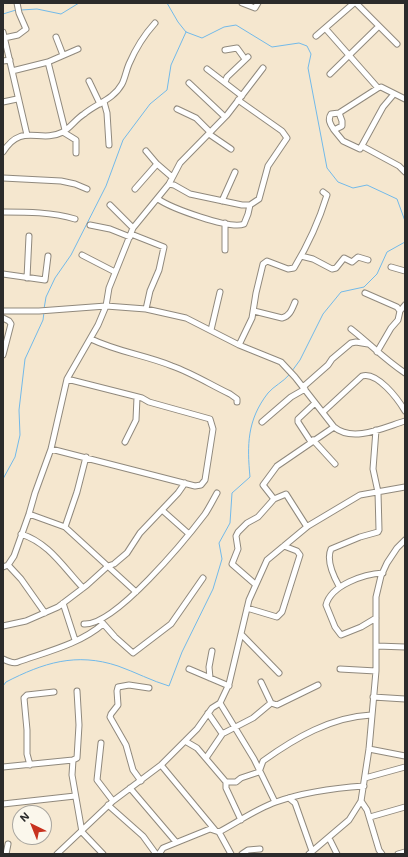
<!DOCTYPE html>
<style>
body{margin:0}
#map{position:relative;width:408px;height:857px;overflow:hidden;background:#f5e7cf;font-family:Mali,sans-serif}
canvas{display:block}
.frame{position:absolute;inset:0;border:4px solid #2b2b2b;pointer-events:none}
.north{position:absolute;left:12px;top:805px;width:40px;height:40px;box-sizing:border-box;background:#fbf7ec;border:1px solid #a8a59f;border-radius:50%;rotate:317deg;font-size:11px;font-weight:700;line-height:16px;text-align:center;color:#2b2b2b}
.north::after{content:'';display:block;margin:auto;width:14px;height:18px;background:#c8321e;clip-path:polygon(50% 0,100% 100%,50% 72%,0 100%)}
</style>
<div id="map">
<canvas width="408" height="857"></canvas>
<div class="frame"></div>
<div class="north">N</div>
</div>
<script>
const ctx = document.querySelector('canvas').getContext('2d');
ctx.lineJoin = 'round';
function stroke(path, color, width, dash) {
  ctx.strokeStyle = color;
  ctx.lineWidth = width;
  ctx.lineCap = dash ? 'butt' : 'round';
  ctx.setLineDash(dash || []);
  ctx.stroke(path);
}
stroke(new Path2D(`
 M167,3l11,19 8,10 16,6 22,-11 12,-2 36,22 27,-4 8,3 4,8 -3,14 19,100 11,14 15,6 14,-3 30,14 8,22
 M21,10l16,-1 24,5 18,-11
 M3,14l13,-4
 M44,309l2,-12 9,-19 16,-23 35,-69 17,-46 27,-36 17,-14 4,-25 15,-33
 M292,371l8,-11 23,-46 18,-22 23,-5 13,-13 10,-22 18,-10
 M3,479l12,-22 5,-22 -1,-25 6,-51 18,-39 1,-8
 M3,686l3,-4c37,-19 70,-30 112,-16 17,6 34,15 51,20l13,-34 31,-63 9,-30 -3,-16 11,-20 2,-30 18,-16c-3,-32 -3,-57 18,-84 6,-7 15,-11 21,-18`), '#71b9e9', 1);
const minor = new Path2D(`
 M242,3l13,5 3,-5
 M356,3l41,41
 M325,28l53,60
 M3,32l24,103
 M316,36l38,-33
 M56,37l7,18
 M4,38l14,-3 8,-6 -7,-16 -2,-10
 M225,50l12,-2 8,11
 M3,61l7,-1
 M48,62l17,68
 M207,69l35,27
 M12,71l36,-9 30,-13
 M330,74l48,-47
 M89,81l11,23
 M225,82l2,-5 21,-20
 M189,83l36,34
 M3,102l14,-3
 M104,102l3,11 2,32
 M177,109l19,9 14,14
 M339,113l3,8v5l-8,4c-3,-5 -7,-10 -3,-16l8,-1 39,-25 3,-1 24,12
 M334,130l9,11 17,8 23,-42 11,-13
 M63,132l13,8v13
 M209,134l22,15
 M362,146l37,20 6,6
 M146,151l11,13 15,13
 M3,152c19,-30 36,-8 60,-20 8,-5 13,-13 21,-18 13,-11 29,-14 38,-30 3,-6 4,-13 7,-20 6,-14 16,-30 26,-41
 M3,178l58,3 14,3 12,5
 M169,184l5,1 16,9 52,11h8l9,-6 9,-33 19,-28 -5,-7 -44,-31
 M135,189l22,-25
 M158,199c13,9 72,31 86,25l4,-10 2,-9
 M222,201l13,-29
 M110,205l23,23
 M3,212c24,0 49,0 72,7
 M225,223v27
 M90,225l20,4 20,8
 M131,234l33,13 -5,23 -9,21 -4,18
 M82,255l33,17
 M301,256l12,3 19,10 4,-1 8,-10 8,4 6,-5 10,3
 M391,267l14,4
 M3,274l42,6 3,-24
 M27,278l2,-42
 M365,293l32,14 3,4
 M3,311h36l67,-5 40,3 40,9 53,27 42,17 14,15 39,50c19,16 51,0 71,-6
 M254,311l28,7c8,-2 10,-9 13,-16
 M3,318l6,3 2,3 -8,31
 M351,329c18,14 34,31 54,44
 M211,330l9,-38
 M91,339c27,13 54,16 81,27 20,7 39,19 58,28l7,5v3
 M239,345l13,-27 4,-25 7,-29 4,-3 21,8 6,-1c14,-23 25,-47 33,-73l-4,-3
 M377,352l14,-24 7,-8 2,-9 5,-6
 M303,387l25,-22 4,-6 19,-16 5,-1 12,2
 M323,412l39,-36c15,-5 36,23 43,35
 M262,422l29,-25 14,-8
 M313,440l22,24
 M125,442l11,-22 1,-23
 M311,442l-13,-20v-3l17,-16
 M51,449l144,37 6,-1 4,-5 8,-51 -3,-10 -61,-17 -7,-4 -75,-19
 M274,499l-11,-14 14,-19 57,-39
 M162,510l27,24
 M29,514l36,13 71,65
 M65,527l12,-35 9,-35
 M21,534c28,9 42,33 62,54
 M8,565l13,14 24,34
 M3,567l5,-2 6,-9 15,-42 6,-21 16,-44 16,-70 31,-54 8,-19 3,-18 24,-60 36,-44 11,-21 47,-48 36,-47
 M255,584l-23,-20 6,-15 -2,-13 2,-4 9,-9 11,-6 16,-18 12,-5 21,33
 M339,586c-5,-9 -13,-26 -8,-37l29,-12 18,-5 1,-2 -1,-38 -5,-23 3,-39
 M63,603l12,37
 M247,608l30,9 5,-5 18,-57 -3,-4 -13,-5
 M376,618l-15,9 -20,8 -6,-8 -9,-22c5,-20 38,-31 57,-32
 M100,620l15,17 18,16 38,-29 32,-46
 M84,624c31,2 102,-85 121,-110 4,-6 8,-14 12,-21
 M3,626l23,-5 32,-14 29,-22 21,-19 6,-2 13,-11 13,-20 38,-40 7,-10
 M241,634l38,39
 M377,646l28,1
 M3,659c4,2 11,5 15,3 28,-10 62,-18 85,-38
 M189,669l40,17
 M340,669l36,2
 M210,678l-1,-11 3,-16
 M261,682l10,21 6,2 41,-20
 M373,697l32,2
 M220,703l34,56 21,43
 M208,713l13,19 3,1 29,-15 18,-15
 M185,741l12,7 29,34v6l15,32
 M101,743l-4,37 16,21
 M369,749l36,7
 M206,758l17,-25
 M73,760l-1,15 10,57 21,22
 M30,765l-3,-11v-24l-3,-32 3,-3 27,-3
 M161,765l54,65
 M3,767l70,-7 4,-2 2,-33 -2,-34
 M259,772l4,-11c32,-23 68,-44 108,-46
 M365,778l40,-11
 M141,781l-8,-11 -7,-25 -16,-28 1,-3 7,-9 -1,-14 1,-4 11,-2 20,3
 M226,782h10l5,-4 18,-6
 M130,788l46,54
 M289,798l6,5 17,48
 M361,801l6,9 12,40 3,4
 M3,804l72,-8
 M108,805l35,31 13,18
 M370,817l35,-10
 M219,832c19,-10 37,-23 57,-30 28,-10 59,-14 88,-16
 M329,838l8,16
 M6,854l2,-10
 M57,854l56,-53 48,-36 36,-36 15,-21 8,-5 9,-19 20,-84 18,-40 41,-34 52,-31 45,-8
 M159,854l4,-6 47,-19 9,3 12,22
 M242,854l6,-4 12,-1
 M309,854l40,-34 12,-19 8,-52 7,-78v-74l5,-21 6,-13 10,-15 8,-8
 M398,854l7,-2`);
stroke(minor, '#90897d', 7);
stroke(minor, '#fff', 5);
</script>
